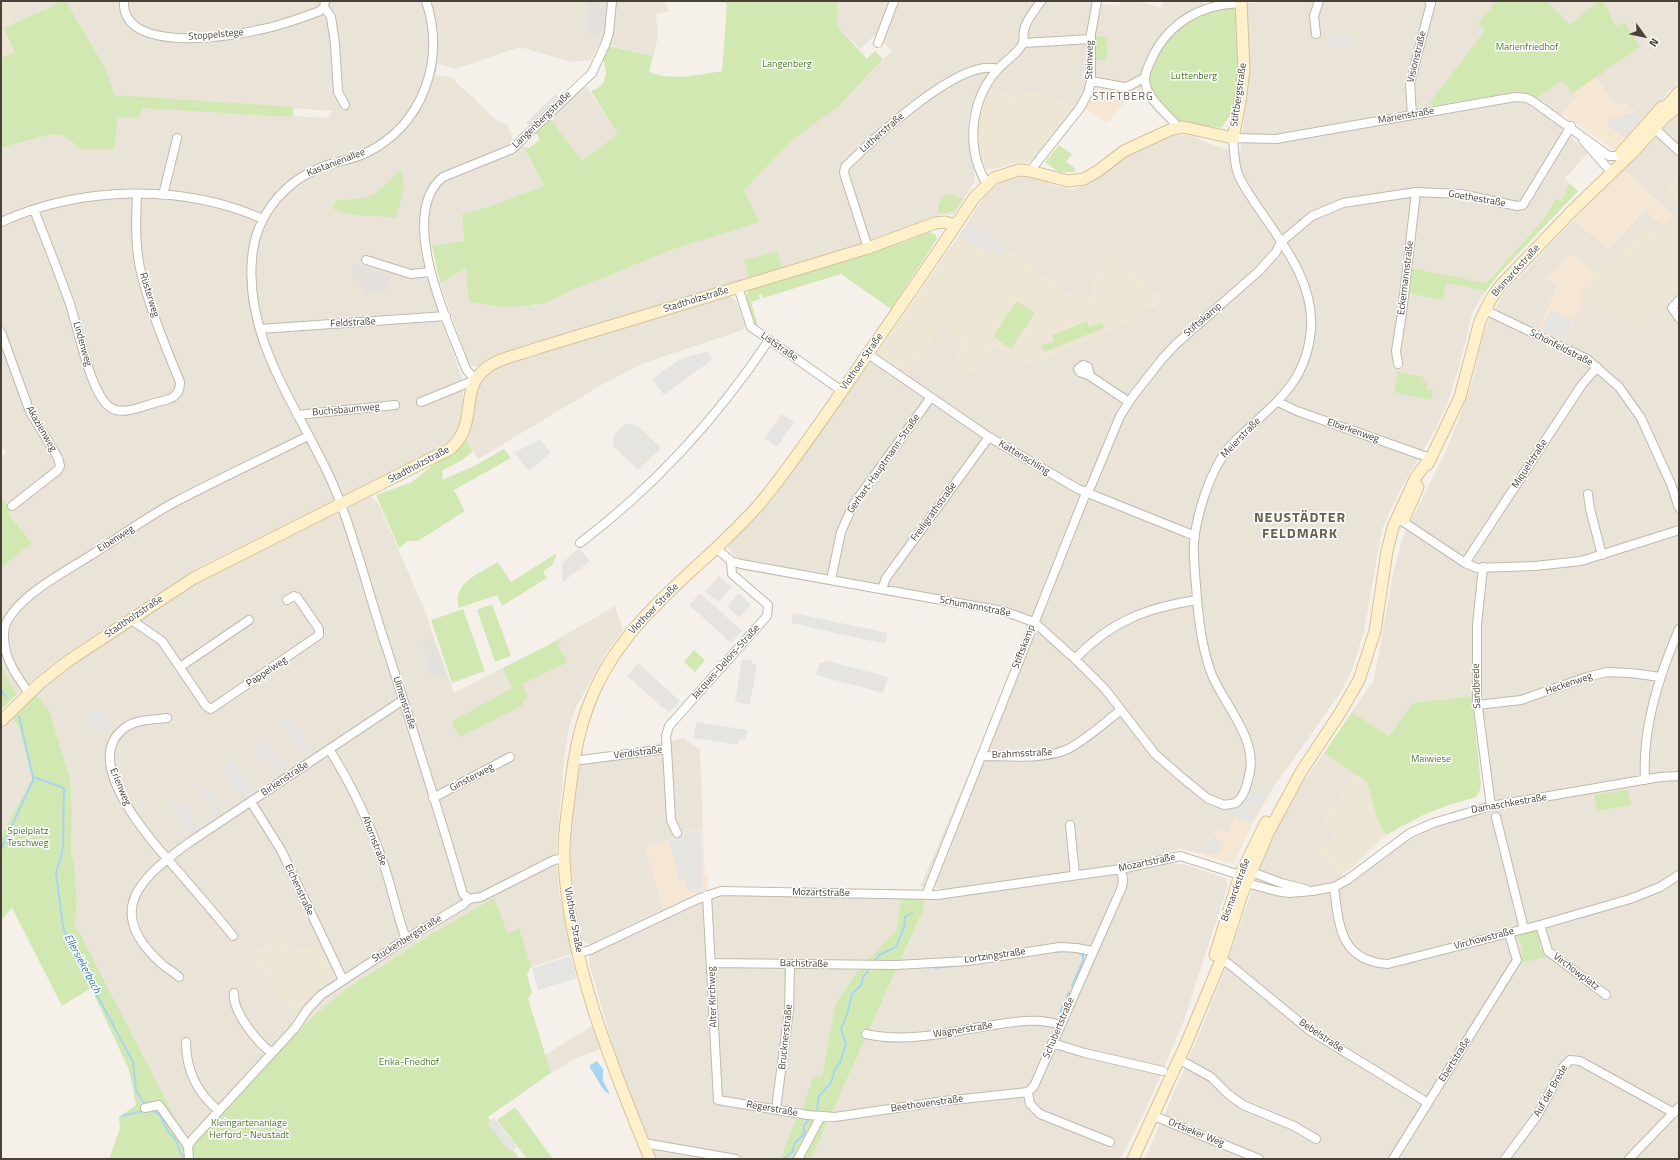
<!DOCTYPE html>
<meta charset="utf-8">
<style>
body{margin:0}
#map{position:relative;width:1680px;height:1160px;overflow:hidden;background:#f5f1ea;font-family:"Titillium Web",sans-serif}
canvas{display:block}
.frame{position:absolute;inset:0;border:2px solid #494238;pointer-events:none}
.north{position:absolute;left:1624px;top:16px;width:40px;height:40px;-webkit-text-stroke:3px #fff;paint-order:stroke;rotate:123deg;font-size:11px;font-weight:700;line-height:16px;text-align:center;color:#494238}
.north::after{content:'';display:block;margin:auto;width:14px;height:18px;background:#494238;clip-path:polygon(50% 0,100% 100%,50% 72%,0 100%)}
</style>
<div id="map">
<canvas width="1680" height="1160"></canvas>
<div class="frame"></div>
<div class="north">N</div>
</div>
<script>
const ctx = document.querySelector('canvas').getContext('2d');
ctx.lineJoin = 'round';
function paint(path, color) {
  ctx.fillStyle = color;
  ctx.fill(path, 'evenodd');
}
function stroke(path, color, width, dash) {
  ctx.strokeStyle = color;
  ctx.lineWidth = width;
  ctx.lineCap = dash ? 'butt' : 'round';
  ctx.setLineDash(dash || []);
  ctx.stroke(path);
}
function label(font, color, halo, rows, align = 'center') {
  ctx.font = font + ' "Titillium Web",sans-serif';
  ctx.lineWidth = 3;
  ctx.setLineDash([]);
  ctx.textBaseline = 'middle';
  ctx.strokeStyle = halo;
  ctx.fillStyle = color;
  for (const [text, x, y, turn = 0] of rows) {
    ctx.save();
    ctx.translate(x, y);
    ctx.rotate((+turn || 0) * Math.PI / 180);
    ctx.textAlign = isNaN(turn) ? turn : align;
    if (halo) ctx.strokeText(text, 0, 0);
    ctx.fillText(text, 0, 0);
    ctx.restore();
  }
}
paint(new Path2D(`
 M21,1h34l2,3 -53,24 11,-13z
 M66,1h598l5,10 -13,3 2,23 -5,19 -53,-13 -9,17 -20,2 -51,-15 -65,22 -18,-5 -1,11 18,3 2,5 19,16 17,18 15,8 6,15 11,7 20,39 -56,21 -26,7 2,27 -41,7 4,29 36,105v30l-2,13 -7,13 -13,10 -30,16 -213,104 -122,79 -34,25 -25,22 -13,-21 -3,-15v-90l31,-25 -23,-29 2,-4 -10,-14v-35l5,-9 -5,-7v-297l50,-14 11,1 21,15 35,-33 22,1 2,-10 185,10 6,-7 -220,-16 -6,-24z
 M837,1h255v2l27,3 1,-5h14l26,6 6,-6h35l6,5 -66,77 -55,2 -3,10 -9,14 -15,-9 -39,1 -32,-13 -6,-5 -13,33 -1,10 7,55 -21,34 -11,-1 -9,3 -59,23 -373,113 -25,14 -8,-2 -29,-82 27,-16 65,39 12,-2 26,-13 104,-42 86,-28 -16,-31 50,-51 44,-32 53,-56 -15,-17 -16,15 -22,-22z
 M1284,1h29l7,2 1,-2h175l-18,23 7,6 -55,72 4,13 81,-14 13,2 5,4 4,-9 25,-17 15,16 -22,25 33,31 -23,25 4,5 -7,19 -7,-4 -12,22 -58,63 -74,-15 35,15 40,8 -13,20 -14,56 -12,37 -11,24 -37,64 -17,37 -18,102 -12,39 -10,20 -22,32 -46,64 -22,38 -17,-8 -7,17 -16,1 -12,20 -20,-5 -51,14 -64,10 -116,16 -29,-2 55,-128 51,-126 1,-5 -2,-3 -22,-9 -266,-47 2,-10 -9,-8 -2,-5 42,-43 107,-150 30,21 34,-49 24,17 9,31 19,-28 157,-39 3,1 8,-10 -38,-29 -9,-18 -23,37 5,4 -10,16 -118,-85 16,-25 17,-15 22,-5h8l25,9 16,3 13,-4 8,-3 34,-27 48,-20h15l26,11 24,7 10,-84 -4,-66z
 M1547,1h51l-28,23z
 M1603,1h76v82l-10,8 -24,30 -29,-16 -21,-28 45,-30 -24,-21z
 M585,85l34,49 -37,27 -33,-44z
 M1679,114v1045h-534l58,-134 21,-53 41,-120 33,-62 26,-37 33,22 -35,46 14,10 -4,8 -12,12 32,32 17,-16 29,-21 27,-15 39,-14 23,-4 8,-17 -8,-43 -7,-54 -8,-3 -59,7 -24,33 -37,-24 22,-32 20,-110 9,-33 44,-88 23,-59 15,-62 11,-20 9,-16 69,-72 35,29 36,-40 28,7 -50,-47 27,-29zM1570,254l12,49 -19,40 -13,-37 7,-20 -10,-7z
 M729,296l7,4 9,26 -2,4 -99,33 -41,21 -125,75 -12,-19 6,-16 1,-22 8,-24 19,-13z
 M372,496l8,11 47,109 6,19 -12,11 11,33 15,-5 7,19 92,-47 69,-40 8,24 -16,22 -31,55 -7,21 -4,24 -9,100 3,40 13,62 -41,13 -12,-38 -11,6 -15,-36 -62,35 -85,55 -36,30 -119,129 -116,-224 2,-21 -3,-39 -3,-11 1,-42 -2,-33 -21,-68 -13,-15 20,-17 44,-32 108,-69z
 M12,718l7,9 13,52 -31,57v-105z
 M684,738l16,12 3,77 -57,21 17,61 -73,35 -4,-1 -4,-3 -6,-31 -6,-45 1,-37 11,-76 4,6h4z
 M1168,863l15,1 40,13 3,2 2,6 -45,138 -38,88 -25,48h-309l93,-205 18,-41 3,-14 19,-1 166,-24z
 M722,894l179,4 -5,32 -29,33 -32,42 -13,72 -22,40h-3l-17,42h-123l-37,-88 -31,-108 1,-8z
 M593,1025l8,24 -23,8 -27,16 -6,-18z`), '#e9e3d8');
paint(new Path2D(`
 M1595,77l21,28 10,-3 19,19 -28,31 -55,-38 15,-16 -4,-5z
 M1141,83l3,4 -19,15 -18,21 -24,-16 12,-23z
 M1623,169l50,48 -11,9 -18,-17 -35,40 -35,-29z
 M1570,254l26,19 -20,23 7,3 -1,4 -19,40 -25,-12 19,-45 -11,-7z
 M1235,816l17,8 -18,39 -4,1 -30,-10 12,-20 8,-4 8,3z
 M703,827l2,48 4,1 -2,13 -44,20 -17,-61z`), '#f6e7d5');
paint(new Path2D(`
 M586,1h20l-2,30 -13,4 -6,-17 4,-5z
 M355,264l35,13 -5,14 -21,3 -1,-9 -12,-10z
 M433,635l14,39 -15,5 -11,-34z`), '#e4e0db');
paint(new Path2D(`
 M1,1h20l-6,14 -11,13 10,24 -13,6z
 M988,88l32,13 6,-11 33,10 15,9 -41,51 -9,4 -10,-1 -22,7 -6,-1 -6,-11 -3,-25 2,-20z
 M1679,170v36l-15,-17z
 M1679,211v85l-41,31 -62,-31 20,-23 52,-42 4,3z
 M968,222l118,85 10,-16 -5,-4 23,-37 9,18 38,29 -9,10 -2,-1 -18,16 -105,44 -34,-21 -19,28 -21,-14 12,-17 -24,-16 -34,48 -30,-21z
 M1357,775l10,7 11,39 8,14 -33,32 -11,7 -22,-23 12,-12 4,-8 -14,-10z
 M284,939l4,13 30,-7 14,30 -2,7 -18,14 -2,-1 -3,3 1,1 -13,13 -47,-59z`), '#eee6d4');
paint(new Path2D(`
 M55,1h11l41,70 7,24 179,12v10l-151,-9 -2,10 -22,-1 -4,32 -31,1 -21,-15 -11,-1 -50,14v-90l13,-6 -10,-24 53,-24z
 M725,1h112l1,26 29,32 8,-8 8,8 -45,48 -44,32 -50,51 16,32 -86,27 -104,42 -26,13 -40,3 -35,-5 -3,-34 -26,15 -8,-37 32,-5 -2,-27 26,-7 56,-21 -20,-39 5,1 11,-8 -5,-9 14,-14 33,44 36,-27 -27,-43 7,-3 6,-6 2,-10 -3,-13 6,-13 44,10 -4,16c25,9 47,3 73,-1l5,-65z
 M1496,1h51l23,23 28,-23h5l13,25 9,-4 15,25 -67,46 -11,-12 -25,17 -8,-4 -13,-2 -84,14 -2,-4 55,-72 -7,-6z
 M1231,6l5,4c1,25 5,84 -6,105 -2,4 -6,9 -9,13 -12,-3 -31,-2 -42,-6 -9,-4 -16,-15 -22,-22 -22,-28 13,-72 39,-84 10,-5 24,-7 35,-10z
 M1094,36l14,1 -2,24 -12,-1z
 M1059,145l13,9 -6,8 10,7 -3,3h-14l-14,-10z
 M401,170l3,17 -8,31c-22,-4 -44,0 -64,-10l5,-8c14,0 32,0 43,-10 7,-6 13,-14 21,-20z
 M1569,183l9,8 -80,84 -12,16 -40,-8 -3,17 -35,-7 3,-25 75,15 57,-63 13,-22 6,4z
 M946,193l17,6 -10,13 -14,2 -1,-9z
 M927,232l8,2 2,5 -46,70 -50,-35 -78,24 -1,-4 -3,1 1,4 -9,3 7,23 -4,-2 -8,-24 1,-6 3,-3 159,-50z
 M777,251l5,17 -33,9 -5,-17z
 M1017,301l18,12 -24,36 -18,-13z
 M1087,321l2,6 13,-5 2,6 -60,24 -3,-6 13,-5 -2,-6z
 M1398,372l26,5 -1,5 5,1 -2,6 7,1 -2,10 -37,-8z
 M466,440l7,12 -14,10 -16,8 -1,10 32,-14 30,-17 7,9 -57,32 11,21 -47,30h-10l-9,7 -23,-53 36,-13 22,-18 23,-14z
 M1,496l10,14 -2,5 23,28 -31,25z
 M557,553l-5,12 -9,7 4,6 -45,28 -5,-11 -38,13c-8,-25 21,-35 39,-46l13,20z
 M492,604l19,52 -16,6 -18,-52z
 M463,609l22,62 -33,12 -21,-63z
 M563,638l-6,7 11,17 -46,22 6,14 -6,3 2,4 -64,32 -9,-15 61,-34 -9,-20z
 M694,650l11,10 -10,12 -11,-10z
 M1,658l3,15 13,21 -14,14 -2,-2z
 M36,695l13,15 21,68 2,33 -1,42 3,11 3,39 -2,21 116,224 119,-129 36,-30 85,-55 63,-36 14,36 11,-6 12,39 -4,8 5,17 -4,7 23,74 -63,44 32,42h-411l11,-31 -1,-11 17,-12 -7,-35 -38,-82 -29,18 -50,-98 -11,12v-84l31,-57 -13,-52 -7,-9z
 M1472,696l9,88 -2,9 -3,4 -27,8 -26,10 -37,20 -8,-14 -11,-39 -43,-29 28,-41 37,24 24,-33z
 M1628,789l3,16 -34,6 -3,-16z
 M901,898l24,1 -3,14 -111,246h-31l17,-42h4l12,-41 9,1 13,-72 23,-34 38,-41z
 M1535,930l5,5v15l4,-1 4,7 -26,7 -2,-7 3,-1 -3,-15 -4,1 1,-5z
 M515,1107l38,52h-26l-30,-39z`), '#d2e8b3');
paint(new Path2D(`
 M1330,34l20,2 -1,11 -13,-3 -1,5 -5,-2 1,-6 -3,-2z
 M556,94l3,3 -29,30 -4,-4z
 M1634,112l9,9 -16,18 -20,-14 4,-6z
 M969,222l38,28 -4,6 -10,-7 -4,6 -29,-20z
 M1551,310l22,10 -9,21 -23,-11z
 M707,351l6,8 -49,36 -12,-16 28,-20z
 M781,414l13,8 -17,25 -12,-9z
 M626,423l13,4 22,21 -23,22 -25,-24 1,-12z
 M540,439l11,14 -22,18 -15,-18z
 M579,548l11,13 -27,21 -1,-19z
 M719,576l13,11 -14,15 -13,-11z
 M700,593l42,38 -11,12 -42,-38z
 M739,593l12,12 -12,13 -12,-12z
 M793,613l95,20 -3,11 -94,-21z
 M742,659l10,1v3l5,1 -7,41 -15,-3z
 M825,660l63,17 -5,16 -67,-18 4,-12h4z
 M638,663l42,38 -11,12 -42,-37z
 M101,709l8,21 -12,5 -8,-21z
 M288,714l26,38 -5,4 -5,-7 -4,2 -1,-2 4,-3 -2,-2 -4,2 -8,-11 4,-3 -1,-2 -4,2 -8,-10z
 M696,722l51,8 -2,10 -6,-1 -1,6 -44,-7z
 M268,739l4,6 -4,3 2,2 4,-2 5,8 -3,3 2,3 4,-2 6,8 -9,6 -6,-8 -4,2 -3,-4 4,-3 -2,-2 -4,2 -3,-4 4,-3 -2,-3 -4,3 -3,-4 4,-3 -1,-2z
 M233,760l6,8 -4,3 1,2 4,-2 6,8 -4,3 2,3 4,-2 6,8 -9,6 -6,-8 -4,2 -3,-4 4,-3 -2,-2 -4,2 -2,-4 3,-3 -1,-2 -4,2 -6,-8z
 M200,783l6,7 4,-2 7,10 -4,3 5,7 4,-2 3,4 -9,6 -16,-24v-2l-3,-6z
 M1270,790l-12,19 -12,-5v2l11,6 -6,10 -26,-12 2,-3 14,-4 9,-11 3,2z
 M173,798l6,7 4,-2 4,6 -4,3 3,3 4,-2 4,6 -4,2 5,7 4,-3 1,2 -8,6 -3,-5 -4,3 -3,-4 4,-3 -14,-20 -2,-5z
 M701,829l2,57 -3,6 -3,1 -2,-4 -6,3 -4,-13 -6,2 -10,-41z
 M1212,835l12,9 -7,11 -16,-3z
 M571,956l6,22 -39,12 -6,-22z
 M494,1118l23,29 -7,5 -23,-29z`), '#e6e4e1');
paint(new Path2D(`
 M597,1061l6,8v12l7,13c-8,-2 -14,-19 -20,-26v-3z`), '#a7d5f0');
stroke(new Path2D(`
 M1,690l5,7
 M19,716l14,61 31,11 -1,55 -1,11 -6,18 7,55 14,31 56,104 3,28 9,15
 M1,849l32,-69v-3
 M1056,952l9,-1
 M1077,952l6,3v6
 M875,960l4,-5 17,-8 8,-19 1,-11 7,-4
 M935,968l26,-3
 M1072,986l10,-23
 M1067,998l2,-6
 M1060,1012l5,-10
 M150,1110l9,4 10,19 7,7 5,15 4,3
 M817,1110l2,-14 12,-13 4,-14 5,-6 6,-19 -5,-15 6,-15 5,-20 10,-10 1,-7 5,-6
 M122,1116l21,-5
 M784,1159l9,-8 1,-7 10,-10v-9l4,-4`), '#a7d5f0', 2);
const street = new Path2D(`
 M124,1c-3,53 104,36 134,29 21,-4 41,-11 62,-19l4,-4 1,-6
 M426,1c20,59 -3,124 -60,152 -14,7 -30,8 -44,14 -39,15 -67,50 -70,92 -8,92 61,166 90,248 17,46 29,95 45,142 26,81 52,163 76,245l6,5
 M324,7l7,10 4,27 3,48 7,13
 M1316,34l-2,-18 5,-15
 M878,43l16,-42
 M1023,43l68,-4
 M1091,81l33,6 5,-1 15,-8
 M1412,115l-2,-32 21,-80 -2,-2
 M1651,125l28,26
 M1178,127c-10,-13 -27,-24 -32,-41 -3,-11 2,-18 6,-28 17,-36 50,-54 88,-55
 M1583,140l28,32
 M1030,171l50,-63 8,-15 3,-12v-47l6,-33
 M987,184c-22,-35 -17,-84 11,-115 6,-7 23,-18 25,-27 1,-3 0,-8 1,-12 2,-10 11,-20 17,-29
 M163,195l14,-57
 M34,210c12,30 24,61 35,91 9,25 21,94 42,107 13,8 34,-3 47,-6 13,-3 22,-5 22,-20 -15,-37 -31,-75 -40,-114 -5,-24 -4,-49 -3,-74
 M1,222c80,-36 181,-39 262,-3
 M868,248l-24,-75 1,-6c26,-26 115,-110 152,-98
 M366,260l45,14 19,-2
 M738,287l13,40 91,64
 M1679,300l-7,8 7,10
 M1485,310l102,49 32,28 22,31 30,66 8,24
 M260,329l186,-13
 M1,332l29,80 28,46 2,8 -2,4 -46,36
 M868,354l121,83 89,52 117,47
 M1398,364l-2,-13 6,-38 14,-121
 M1090,376l-2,-9 -5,-2 -5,4 2,3 10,4 39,26
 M475,380l-9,-11c-17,-45 -70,-154 -23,-192l69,-28 80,-76 13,-28 4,-12 3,-32
 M421,402l54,-22
 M1278,402l19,9 133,47
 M297,415l98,-10
 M1588,494l2,15 12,46
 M1399,519l66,44 12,5 58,-2 46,-5 98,-31
 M580,543c74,-56 137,-125 189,-203
 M716,548l15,13 10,3 262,47 31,11 41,37 30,30 50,65 24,21 28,23 17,7 12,-2c7,-6 10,-14 12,-23 13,-38 -22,-72 -36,-105 -9,-23 -13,-51 -15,-76 -1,-18 -4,-38 -3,-56 2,-28 16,-71 33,-93 7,-9 16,-16 24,-24 33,-30 56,-50 60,-97 3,-49 -30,-87 -56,-126 -6,-9 -13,-19 -17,-29 -4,-11 -4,-25 -5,-36l43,1 239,-42 12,1 7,4 75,54h7l5,-3
 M1465,563l116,-177 16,-19
 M1483,567l-6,58v75l14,106
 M831,580l10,-48 12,-27 78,-108
 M882,589l4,-11 103,-141
 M130,619l32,22 44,65 5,3 108,-74v-6l-22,-32 -3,-1 -7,4
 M1075,659c36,-38 71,-51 122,-59
 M180,667l69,-47
 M29,693c-15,-20 -29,-41 -24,-67 11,-29 58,-53 83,-69 29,-18 57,-39 87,-55 44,-23 89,-44 133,-66
 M1477,705l44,-5 66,-23 20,-5 24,1 29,4
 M167,718c-14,2 -29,1 -41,9 -51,35 33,122 58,151 16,19 33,38 49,58
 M329,749c23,36 41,75 55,116 8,24 13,50 22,74
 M667,749l-1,-13 3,-10 98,-110 1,-11 -36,-31 -1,-13
 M982,756c25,0 63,4 86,-7 19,-10 36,-26 53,-39
 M573,761l94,-12 4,71 6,13
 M1645,780c-3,-52 14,-104 34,-151
 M433,798l77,-41
 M251,802l30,48 62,130
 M1496,817l28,112
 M1070,825l5,50
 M1248,873l4,-1 29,11 24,6
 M1334,887c5,39 6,74 54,77l152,-39 90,-26 30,-12 19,-12
 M707,895l11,205 90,15 27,2 109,-16 84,-9
 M926,895l160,-402 5,-7 29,-70 13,-20 29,-37 14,-15 83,-73 17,-19 5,-10 31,-26 31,-13 73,-11 45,2 56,12 6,-1 48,-79
 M1540,925l8,26 58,44
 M579,953l11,-3 108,-51 23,-8 216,4 184,-26 59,-13 60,19 7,8 29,8 13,2 23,-2 22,-4 13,-7 63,-47 23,-10 58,-17 169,-29 19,-1
 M1221,960l8,4 28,23 52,43 119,73
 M711,963l185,2 73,-4 91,-14 17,1 15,3
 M179,977c-5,-5 -12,-8 -17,-13 -60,-53 -21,-87 28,-122l213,-142
 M234,993c-2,19 24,50 38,60
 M866,1034c44,10 90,-4 134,-10 21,-3 40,-6 60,1
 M186,1042c0,28 11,51 33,69
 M1052,1043l33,10 78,18
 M1180,1060l31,17 17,17 15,11 51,21 22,13
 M145,1108l14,-3 29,41
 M776,1109l13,-99 1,-46
 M1154,1116l105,43
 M1110,1142l-70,-28 -10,-10 -2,-12 6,-6 88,-199 1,-7 -2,-11
 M644,1143l92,16
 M189,1159l-1,-13 4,-6 80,-87 23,-25 12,-18 14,-15 85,-56 58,-35 5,-5 12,-2 73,-37 10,-2
 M798,1159l23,-43
 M1393,1159l124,-199 -8,-27
 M1505,1159l32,-43 27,-50 6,-6 10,1 94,52
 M1629,1159l50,-52`);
const secondary = new Path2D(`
 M1659,115l20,-23
 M1621,153l41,-46
 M1428,464l32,-67 20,-76 11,-22 10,-14 71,-74 61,-59 30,-33 16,-14
 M1404,519l14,-32
 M1,721l39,-38 28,-22 126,-83 256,-129c31,-27 6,-60 39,-83 13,-9 33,-12 49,-18l330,-100 67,-25 10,-1 11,3
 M1215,955l25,-80 26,-53
 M650,1159c-38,-93 -81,-197 -86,-299 -1,-26 4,-52 7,-78 6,-54 21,-100 55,-143 40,-52 95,-89 137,-139 37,-46 70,-96 104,-145 36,-52 72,-104 107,-157l20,-20 25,-8 11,1 38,10 16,-2 14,-8 26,-20 48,-22 11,-2 50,11 7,-36 4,-33 -3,-68
 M1133,1159l53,-115 35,-84 21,-66 26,-61 33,-61 39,-59 19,-33 16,-49 12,-80 6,-24 23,-50 14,-19`);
stroke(street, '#c0b9ac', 10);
stroke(secondary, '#d4c39a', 13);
stroke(street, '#fff', 8);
stroke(secondary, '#fef0ca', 11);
label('10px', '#494238', '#fff', [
 ["Stoppelstege",216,35,-5],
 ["Visionstraße",1417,57,-76],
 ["Steinweg",1090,60,-89],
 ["Stiftbergstraße",1239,95,-82],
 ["Marienstraße",1406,116,-10],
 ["Langenbergstraße",542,120,-44],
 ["Lutherstraße",882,133,-41],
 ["Kastanienallee",336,163,-21],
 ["Goethestraße",1477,199,10],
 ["Bismarckstraße",1516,271,-48],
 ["Eckermannstraße",1406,278,-83],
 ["Rüsterweg",149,295,73],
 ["Stadtholzstraße",696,300,-17],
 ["Stiftskamp",1203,320,-41],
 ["Feldstraße",353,323,-3],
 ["Lindenweg",82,344,74],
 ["Liststraße",779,347,35],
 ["Schönfeldstraße",1561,348,27],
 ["Vlothoer Straße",862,362,-55],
 ["Buchsbaumweg",346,410,-5],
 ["Akazienweg",41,429,60],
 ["Elberkenweg",1353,431,19],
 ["Meierstraße",1241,438,-46],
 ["Kattenschling",1024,458,31],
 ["Gerhart-Hauptmann-Straße",884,464,-55],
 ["Miquelstraße",1530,464,-57],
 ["Stadtholzstraße",419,465,-28],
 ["Freiligrathstraße",934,512,-54],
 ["Eibenweg",116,539,-32],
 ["Schumannstraße",975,607,11],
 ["Vlothoer Straße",654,609,-46],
 ["Stadtholzstraße",134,617,-34],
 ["Stiftskamp",1024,647,-69],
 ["Jacques-Delors-Straße",726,662,-48],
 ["Pappelweg",267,672,-34],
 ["Heckenweg",1569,684,-19],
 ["Sandbrede",1477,686,-92],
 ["Ulmenstraße",404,703,72],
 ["Verdistraße",638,753,-7],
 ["Brahmsstraße",1022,754,-3],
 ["Ginsterweg",472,778,-28],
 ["Birkenstraße",285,779,-34],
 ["Erlenweg",120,787,67],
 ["Damaschkestraße",1509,804,-10],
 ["Ahornstraße",374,841,69],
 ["Mozartstraße",1147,863,-12],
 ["Eichenstraße",299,890,65],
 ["Bismarckstraße",1236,890,-70],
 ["Mozartstraße",821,893,1],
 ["Vlothoer Straße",573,920,80],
 ["Stuckenbergstraße",407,939,-32],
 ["Virchowstraße",1484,939,-15],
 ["Lortzingstraße",995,956,-8],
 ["Bachstraße",804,964,1],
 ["Virchowplatz",1576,972,37],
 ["Alter Kirchweg",713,997,-92],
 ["Schubertstraße",1059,1028,-67],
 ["Wagnerstraße",963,1030,-9],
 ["Bebelstraße",1321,1036,34],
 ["Brucknerstraße",786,1037,-84],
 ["Ebertstraße",1455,1060,-58],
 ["Auf der Brede",1551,1091,-60],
 ["Beethovenstraße",927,1104,-8],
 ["Regerstraße",772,1109,10],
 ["Ortsieker Weg",1196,1133,22]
]);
label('10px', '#4b7b2a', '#fff', [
 ["Marienfriedhof",1527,48],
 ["Langenberg",787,65],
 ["Luttenberg",1194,77],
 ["Maiwiese",1431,760],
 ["Spielplatz",28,832],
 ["Teschweg",28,844],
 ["Erika-Friedhof",409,1063],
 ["Kleingartenanlage",249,1124],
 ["Herford - Neustadt",249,1136]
]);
ctx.letterSpacing = '1px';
label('11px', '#6b5f4f', '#fff', [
 ["STIFTBERG",1123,97]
]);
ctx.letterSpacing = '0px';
label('italic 11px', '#2e7bad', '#fff', [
 ["Ellersiekerbach",82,964,62]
]);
ctx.letterSpacing = '1px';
label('bold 14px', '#6b5f4f', '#fff', [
 ["NEUSTÄDTER",1300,519],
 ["FELDMARK",1300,535]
]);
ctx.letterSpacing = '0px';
</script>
